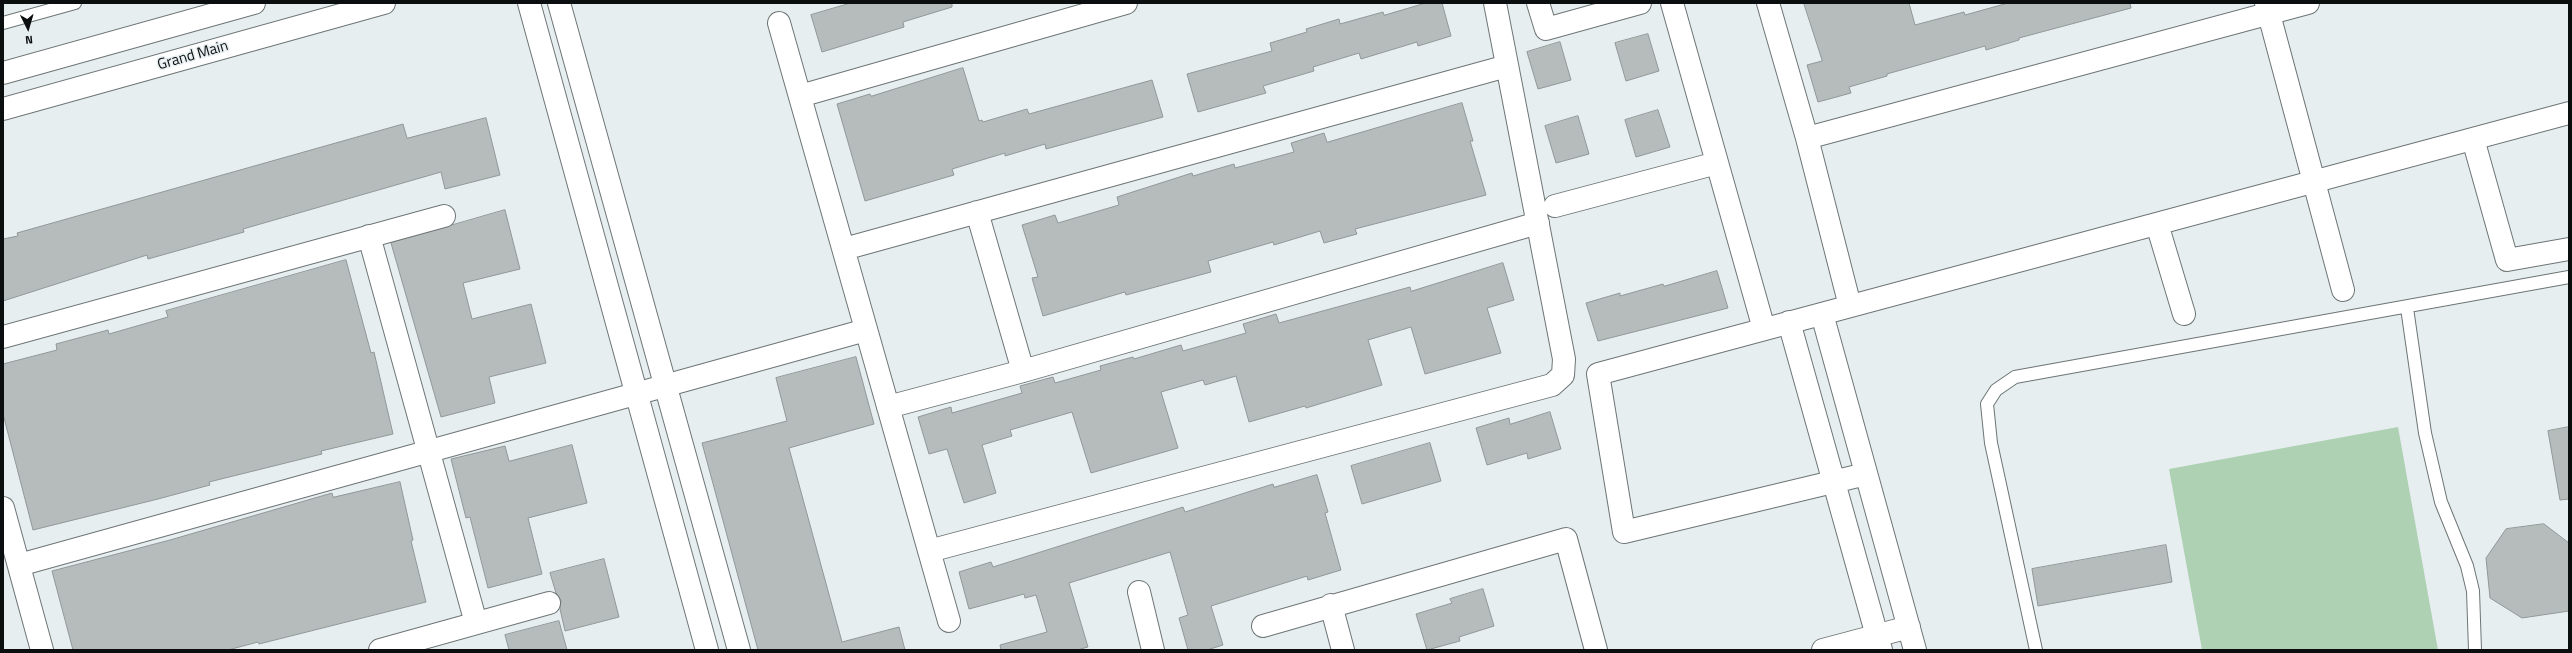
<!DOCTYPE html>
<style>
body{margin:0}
#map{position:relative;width:2572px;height:653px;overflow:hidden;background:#e7eef0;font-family:"Titillium Web",sans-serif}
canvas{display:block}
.frame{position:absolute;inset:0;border:4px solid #0b0e0e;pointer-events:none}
.north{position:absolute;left:8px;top:8px;width:40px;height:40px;-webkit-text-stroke:3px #e7eef0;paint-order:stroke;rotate:175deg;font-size:11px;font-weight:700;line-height:16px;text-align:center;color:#0b0e0e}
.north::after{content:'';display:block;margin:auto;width:14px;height:18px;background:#0b0e0e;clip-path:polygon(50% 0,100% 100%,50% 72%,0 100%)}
</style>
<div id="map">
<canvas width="2572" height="653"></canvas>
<div class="frame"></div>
<div class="north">N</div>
</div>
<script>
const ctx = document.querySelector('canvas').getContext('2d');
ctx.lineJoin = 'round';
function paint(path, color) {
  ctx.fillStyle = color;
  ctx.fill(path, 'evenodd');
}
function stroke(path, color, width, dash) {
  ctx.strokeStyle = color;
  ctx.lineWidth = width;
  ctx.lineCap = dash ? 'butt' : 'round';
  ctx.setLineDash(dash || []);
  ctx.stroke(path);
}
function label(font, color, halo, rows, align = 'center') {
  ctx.font = font + ' "Titillium Web",sans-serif';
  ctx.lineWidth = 3;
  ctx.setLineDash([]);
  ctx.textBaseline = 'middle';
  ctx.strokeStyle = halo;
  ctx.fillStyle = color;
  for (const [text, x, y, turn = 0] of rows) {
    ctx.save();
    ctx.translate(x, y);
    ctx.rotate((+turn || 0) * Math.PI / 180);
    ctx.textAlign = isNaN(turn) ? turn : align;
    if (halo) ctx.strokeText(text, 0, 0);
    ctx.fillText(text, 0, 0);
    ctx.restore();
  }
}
paint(new Path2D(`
 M2398,427l40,223h-236l-33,-181z`), '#aed1b4');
const building = new Path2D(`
 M851,3h101v4l-49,15 1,5 -82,25 -11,-37z
 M1426,3h16l9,33 -33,10 -1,-4 -56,17 -2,-6 -46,14 1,4 -51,15 3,7 -68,19 -11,-38 85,-23 -2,-8 37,-11 -1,-3 33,-10 1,5 43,-12 1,3z
 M1804,3h105l6,22 49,-13 1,3 43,-12h122l1,5 -112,30v2l-33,10 -1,-4 -98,28v2l-38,11 2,6 -33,9 -11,-37 15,-4z
 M1648,34l11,37 -33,10 -11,-38z
 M1560,42l11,38 -33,9 -11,-37z
 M963,68l16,53 3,-1 1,2 44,-13 2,5 123,-34 11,37 -117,32 -1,-5 -40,12v-3l-53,16 2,6 -89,26 -28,-97 33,-10 1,2z
 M1462,103l11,38h-3l16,54 -131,34 2,5 -33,9 -4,-12 -46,14 -1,-3 -65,19 3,11 -85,23 -1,-3 -82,24 -11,-38 6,-1 -16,-52 33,-10 3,8 61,-18 -2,-8 75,-24 1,3 41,-12 1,4 59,-16 -3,-9 33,-10 3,9z
 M1658,110l12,37 -34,10 -11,-37z
 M1578,116l11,38 -33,9 -11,-37z
 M486,118l14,57 -55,14 -4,-17 -198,57 1,3 -96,27 -1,-4 -144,46v-62l15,-3 -1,-3 386,-109 4,14z
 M505,210l15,59 -57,14 9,36 59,-15 15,59 -57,14 6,26 -54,14 -50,-174z
 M346,260l25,93 3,-1 19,82 -72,17 1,3 -113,28 1,3 -52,14 -125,31 -30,-116v-50l54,-14 -1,-6 52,-14 1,4 59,-17 -2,-6z
 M1503,263l11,37 -27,8 14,45 -76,21 -14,-47 -43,13 14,45 -76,23 -1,-2 -56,16 -13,-46 -31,9 -2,-5 -42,12 17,56 -87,25 -19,-61 -62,18 2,6 -30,9 14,48 -32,10 -17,-54 -18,5 -11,-37 33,-10 1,6 70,-20 -2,-7 33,-9 2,6 46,-13 -1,-4 33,-9 1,2 47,-14 2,6 63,-18 -3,-9 33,-10 3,9 131,-36 1,4z
 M1717,271l11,37 -130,33 -12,-38 34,-10v3l43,-12 1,2z
 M856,357l18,67 -85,24 53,194 57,-15 6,23h-147l-56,-207 85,-22 -11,-43z
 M1550,412l11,37 -33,10 -1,-6 -40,12 -11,-37 33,-10 1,6z
 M2569,427v72l-9,1 -12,-69z
 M1430,443l11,38 -79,23 -11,-38z
 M572,445l15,58 -59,15 14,56 -54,14 -18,-71 -4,1 -15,-59 54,-13 4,15z
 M1317,475l11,37 -3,1 16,57 -33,10 -1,-4 -96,30 12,39 -16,5h-19l-9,-32 9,-3 -18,-63 -101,31 19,64 -11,3h-76l-1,-5 47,-13 -11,-37 -11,3 -1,-4 -55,15 -10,-37 32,-10 2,5 190,-60 2,5 88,-28 1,3z
 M400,482l13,58 -2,1 15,61 -167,42 -1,-2 -30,8h-155l-21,-79 118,-31 162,-47 1,4z
 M2544,524l25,19v68l-47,7 -32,-20 -4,-40 20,-29z
 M2166,545l6,37 -134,24 -6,-37z
 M604,559l15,58 -54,14 -5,-22 1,-9 -5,-7 -6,-20z
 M1483,589l11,37 -35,11 1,4 -33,9 -11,-36 36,-11 -2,-4z
 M559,621l8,29h-58l-4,-15z`);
paint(building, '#b5bcbb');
stroke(building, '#919897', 1);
const service = new Path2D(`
 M3,23l72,-20
 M2407,308l18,125 16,69 26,64 6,25 2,59
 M2036,650l-45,-207 -4,-39 9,-14 19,-13 554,-100`);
const minor = new Path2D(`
 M529,3l178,647
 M559,3l180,647
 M1538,3l8,26 94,-26
 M1672,3l92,326
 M1768,3l39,135 43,168
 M2266,3l77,287
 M779,23l170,598
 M800,96l326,-93
 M1807,138l501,-135
 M2473,139l34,121 62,-11
 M1555,206l162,-43
 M977,212l46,159
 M2157,224l27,90
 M369,236l107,387
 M844,249l663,-183
 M1822,314l93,336
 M1789,322l92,328
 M3,337l441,-121
 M888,407l135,-36 515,-148
 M1866,474l-242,58 -26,-158 971,-261
 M3,508l39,142
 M929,551l623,-166 11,-10 1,-16 -69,-356
 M19,565l847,-235
 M1139,592l14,58
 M1331,605l12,45
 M1263,626l303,-87 30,111
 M380,650l169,-47
 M1823,650l86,-23`);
const tertiary = new Path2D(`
 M3,73l251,-70
 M3,109l381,-106`);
stroke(service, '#6e7576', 14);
stroke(minor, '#6e7576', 24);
stroke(tertiary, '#6e7576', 24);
stroke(service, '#fff', 12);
stroke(minor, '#fff', 22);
stroke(tertiary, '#fff', 22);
label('15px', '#0b0e0e', '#e7eef0', [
 ["Grand Main",193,56,-16]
]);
</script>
